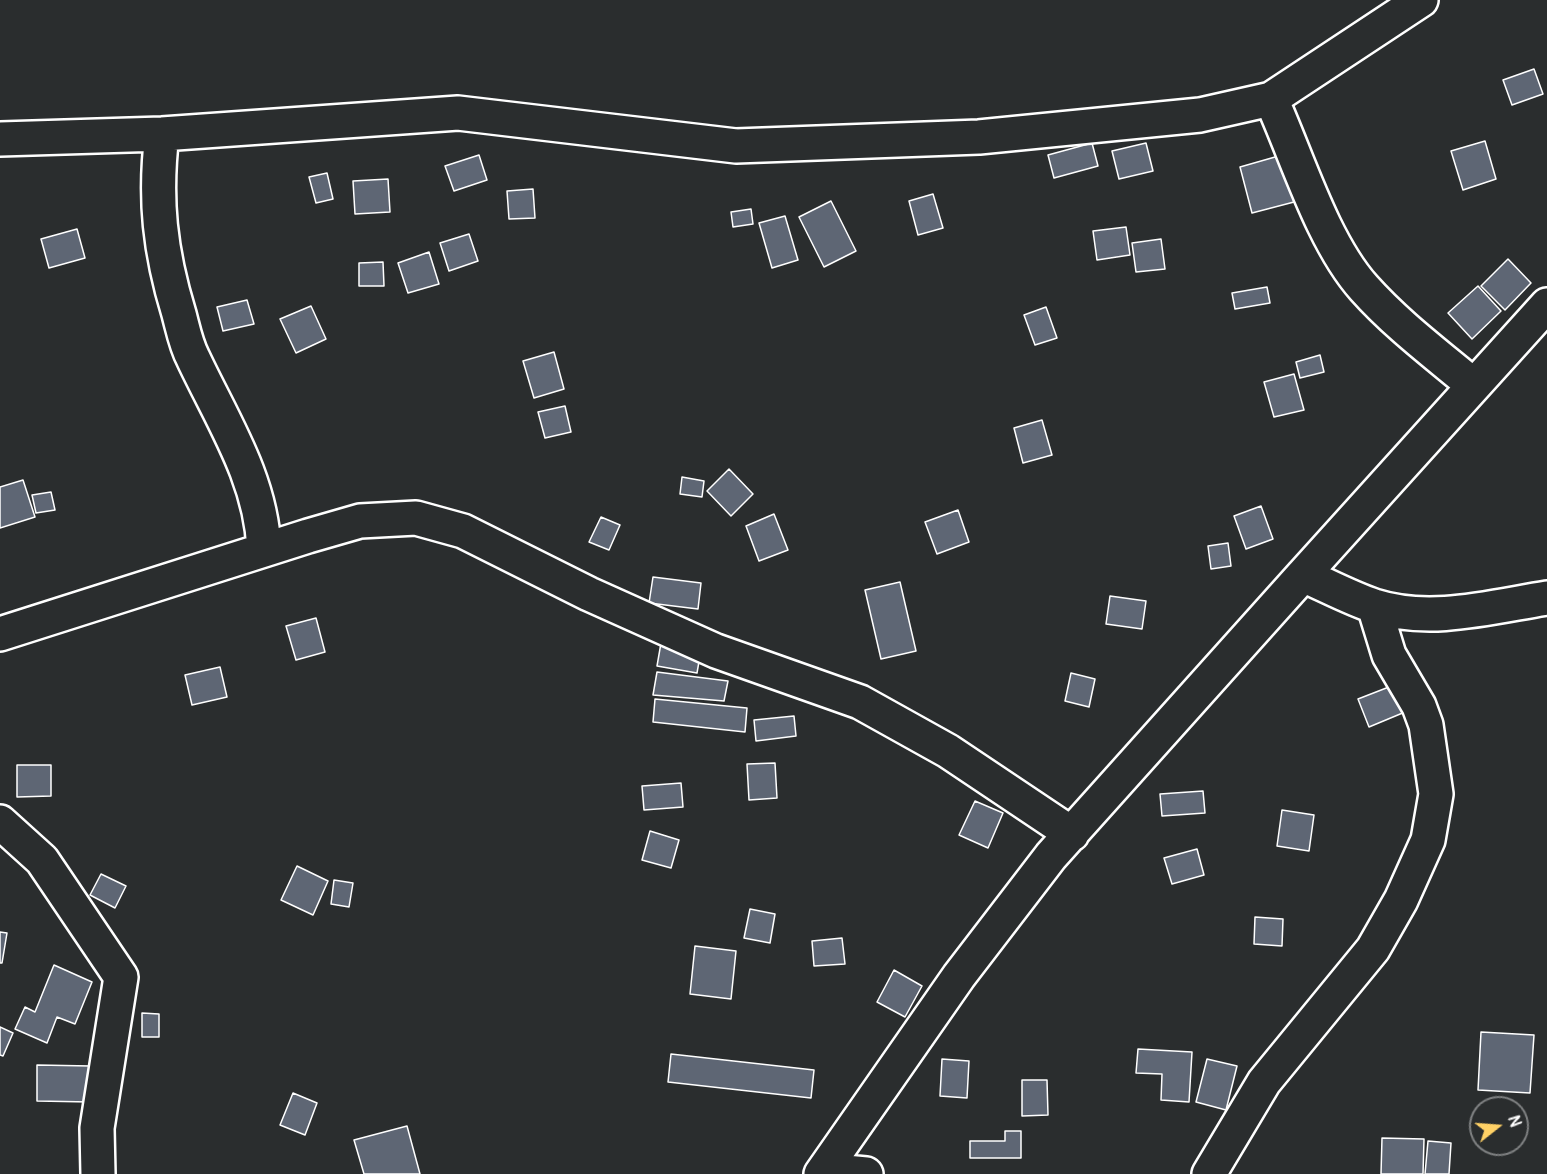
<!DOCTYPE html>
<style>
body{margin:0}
#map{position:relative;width:1547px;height:1174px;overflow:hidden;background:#2a2d2e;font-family:Pangolin,sans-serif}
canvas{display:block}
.north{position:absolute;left:1469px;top:1096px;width:60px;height:60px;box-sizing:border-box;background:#2a2d2e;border:2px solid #7f8182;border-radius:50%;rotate:73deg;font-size:16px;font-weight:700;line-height:24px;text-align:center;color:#fff}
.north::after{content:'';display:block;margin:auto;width:21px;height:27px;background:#ffd166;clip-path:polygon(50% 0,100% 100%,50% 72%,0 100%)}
</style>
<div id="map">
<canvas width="1547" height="1174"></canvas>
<div class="north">N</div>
</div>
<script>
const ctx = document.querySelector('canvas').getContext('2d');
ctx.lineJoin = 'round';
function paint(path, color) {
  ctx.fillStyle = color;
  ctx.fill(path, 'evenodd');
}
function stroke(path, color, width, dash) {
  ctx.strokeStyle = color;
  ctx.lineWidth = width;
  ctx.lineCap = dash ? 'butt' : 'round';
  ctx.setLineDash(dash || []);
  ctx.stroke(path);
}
const building = new Path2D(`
 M1534,69l9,25 -31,11 -9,-25z
 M1485,141l11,38 -33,11 -12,-39z
 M1092,143l6,23 -44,12 -6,-23z
 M1146,143l7,28 -34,8 -7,-28z
 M479,155l8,25 -33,11 -9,-25z
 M1282,155l12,47 -42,11 -12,-46z
 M327,173l6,26 -17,4 -7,-26z
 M388,179l2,33 -35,2 -2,-33z
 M533,189l2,29 -26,1 -2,-28z
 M933,194l10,34 -25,7 -9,-34z
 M831,201l25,50 -32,16 -25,-50z
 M751,209l2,15 -20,3 -2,-15z
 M785,216l13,44 -26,8 -13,-45z
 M1126,227l4,28 -33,5 -4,-29z
 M77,229l8,29 -36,10 -8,-29z
 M469,234l9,27 -29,10 -9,-28z
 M1161,239l4,30 -29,3 -4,-29z
 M429,252l10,32 -31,9 -10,-30z
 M1508,259l23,24 -26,27 -24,-24z
 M383,262l1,24h-25v-23z
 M1478,286l23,25 -29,28 -24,-26z
 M1267,287l3,16 -35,6 -3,-16z
 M247,300l7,24 -31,7 -6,-24z
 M311,306l15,33 -30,14 -16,-34z
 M1046,307l11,31 -22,7 -11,-30z
 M554,352l10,37 -30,9 -11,-37z
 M1320,355l4,17 -24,6 -4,-16z
 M1294,374l10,36 -30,7 -10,-35z
 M565,406l6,26 -26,6 -7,-26z
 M1042,420l10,35 -29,8 -9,-35z
 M729,469l24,25 -22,22 -24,-25z
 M682,477l22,4 -2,16 -22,-3z
 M23,480l12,37 -35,11v-41z
 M51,492l4,18 -19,3 -4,-18z
 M1261,506l12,33 -27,10 -12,-33z
 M958,510l11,32 -32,12 -12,-32z
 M774,514l14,36 -29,11 -13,-35z
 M601,517l19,8 -11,25 -20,-8z
 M1228,543l3,23 -20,3 -3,-23z
 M653,577l48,6 -3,26 -49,-6z
 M900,582l16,69 -35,8 -16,-69z
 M1110,596l36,5 -4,28 -36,-5z
 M316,618l9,34 -29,8 -10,-34z
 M661,643l40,7 -4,23 -40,-7z
 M220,667l7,30 -35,8 -7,-30z
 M657,672l71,9 -4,20 -71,-6z
 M1071,673l24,6 -6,28 -24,-6z
 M1394,685l11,27 -36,15 -11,-28z
 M655,699l92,9 -2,24 -92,-10z
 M794,716l2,20 -40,5 -2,-21z
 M775,763l2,35 -28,2 -2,-36z
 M17,765h34v31l-34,1z
 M681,783l2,24 -39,3 -2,-24z
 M1203,791l2,22 -43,3 -2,-22z
 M975,801l28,12 -15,35 -29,-13z
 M1282,810l32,5 -5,36 -32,-5z
 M650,831l29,9 -8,28 -29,-8z
 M1197,849l7,26 -32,9 -8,-26z
 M297,866l31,15 -15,34 -32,-15z
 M101,874l25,12 -11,22 -25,-13z
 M334,880l19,3 -4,24 -18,-3z
 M750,909l25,5 -5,29 -26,-5z
 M1255,917l28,2 -1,27 -28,-2z
 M0,932l7,1 -5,30h-2z
 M842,938l3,26 -31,2 -2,-25z
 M695,946l41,5 -5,48 -41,-5z
 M54,965l38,17 -17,42 -18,-7 -10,26 -32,-14 10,-22 10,5z
 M894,970l28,16 -17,31 -28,-15z
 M142,1013l17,1v23h-17z
 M0,1027l13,6 -10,23 -3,-1z
 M1481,1032l53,3 -4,58 -52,-3z
 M1138,1049l54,3 -3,50 -28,-2 1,-26 -26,-1z
 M671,1054l143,16 -3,28 -143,-16z
 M942,1059l27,2 -2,37 -27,-2z
 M1207,1059l30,7 -11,44 -30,-8z
 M37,1065l54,1 -1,36 -53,-1z
 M1022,1080h25l1,35 -26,1z
 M293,1093l24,10 -12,32 -25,-10z
 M407,1126l13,48h-56l-10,-34z
 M1005,1131h16v27h-51v-17h35z
 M1382,1138l42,1 -1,35h-42z
 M1428,1141l23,2 -2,31h-24z`);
paint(building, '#5e6674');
stroke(building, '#fff', 1.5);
const minor = new Path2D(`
 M1271,99c26,57 51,142 93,189 32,36 72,66 109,97
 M162,134c-8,65 -2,118 17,180 4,15 7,31 14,44 29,62 68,120 71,191
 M0,139l162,-5 296,-21 278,33 243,-9 221,-22 71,-16 150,-99
 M1303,575l244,-270
 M0,634l308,-98 52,-15 56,-3 47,13 126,63 127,57 144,51 88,49 124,83
 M0,822l42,38 79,117 -24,151 1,46
 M824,1170l42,4
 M821,1174l138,-198 92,-120 252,-281c23,10 47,23 71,31 56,18 117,1 173,-8
 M1209,1174l55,-92 109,-133 28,-49 27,-60 8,-46 -10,-69 -7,-19 -30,-51 -15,-49`);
stroke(minor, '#fff', 38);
stroke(minor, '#2a2d2e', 33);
</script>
